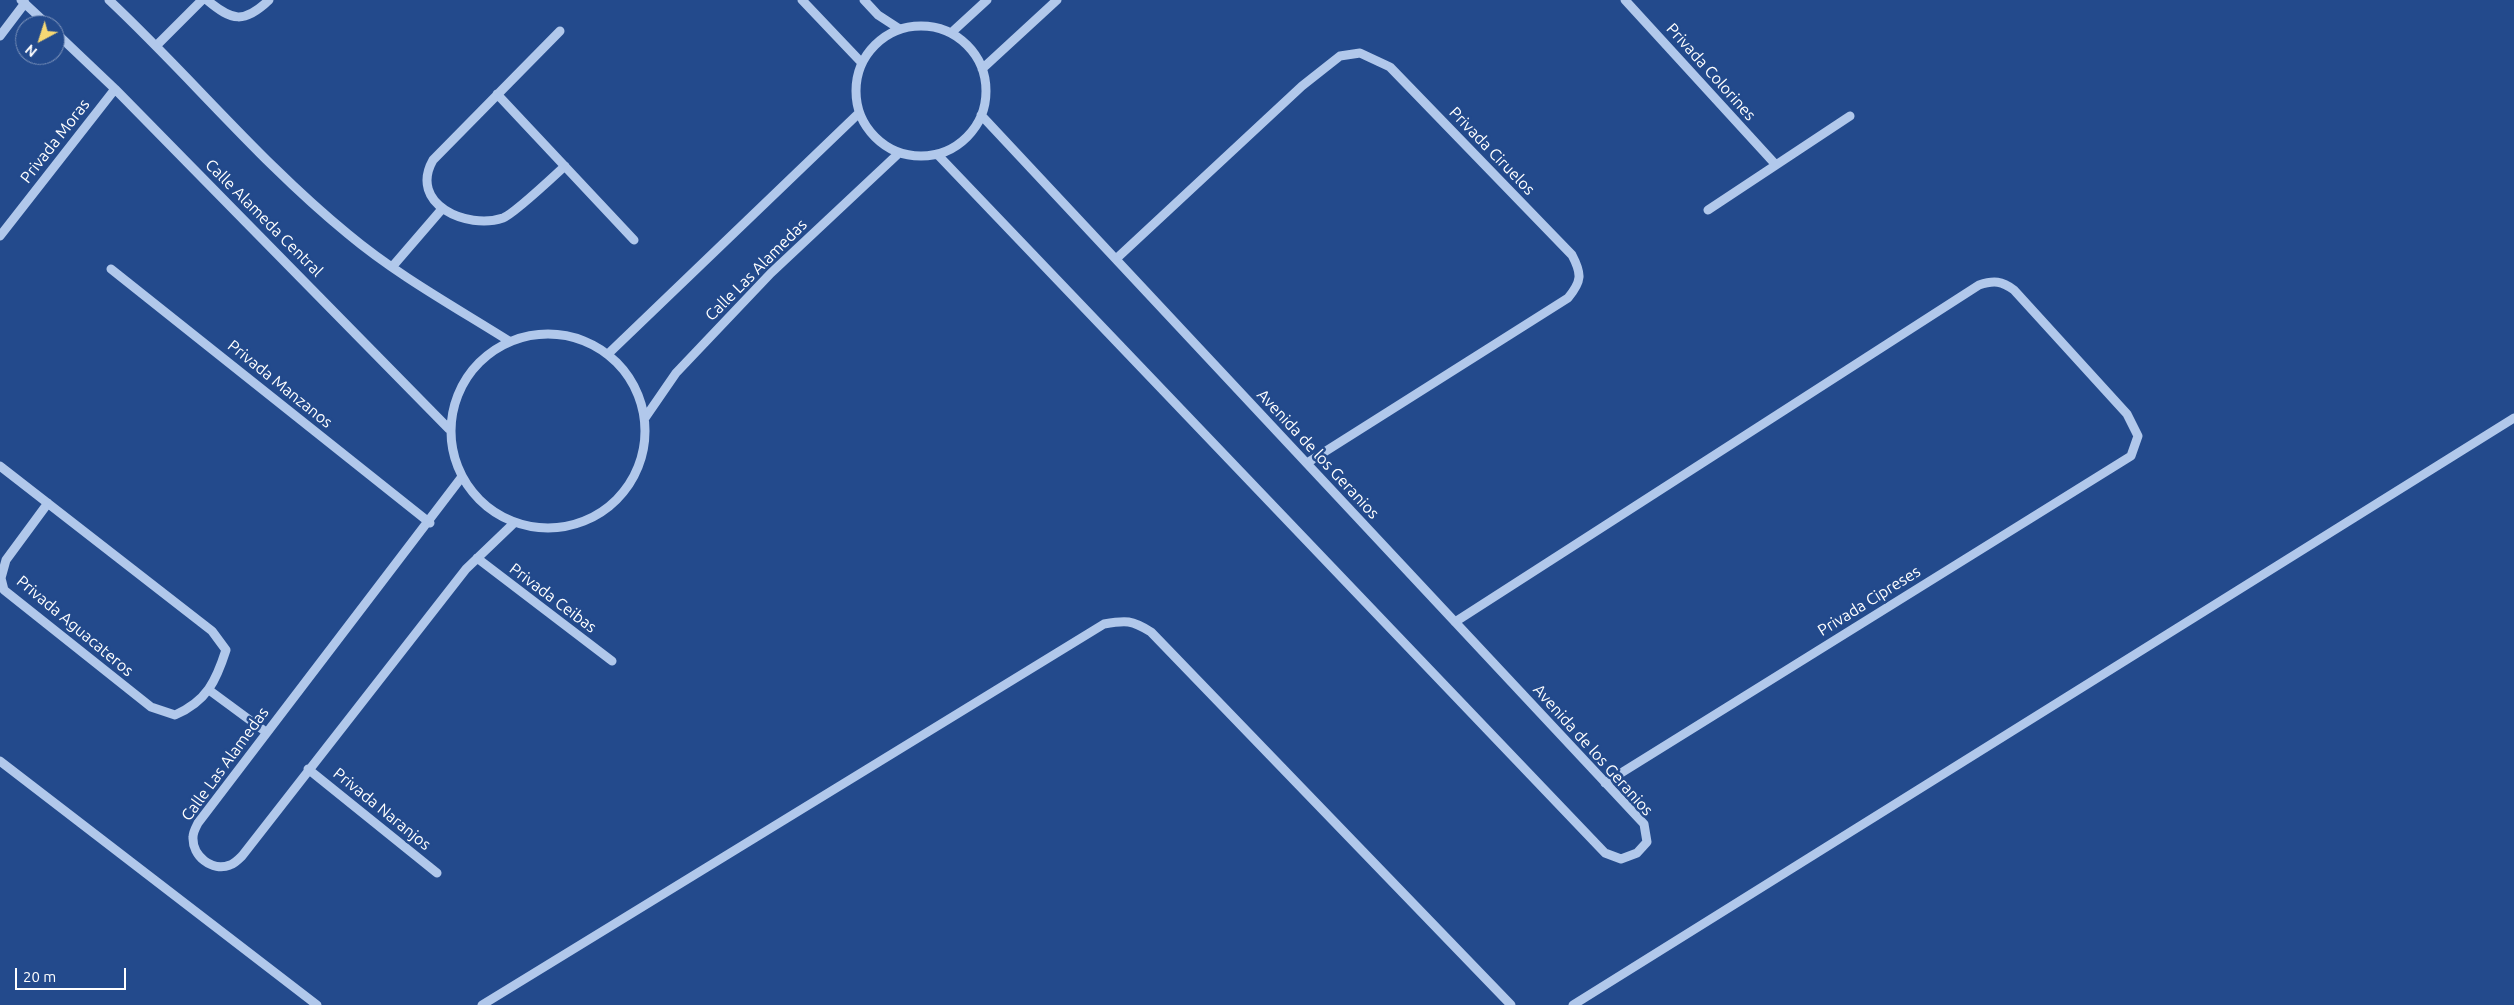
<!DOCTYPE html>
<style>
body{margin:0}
#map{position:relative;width:2514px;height:1005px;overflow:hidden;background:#234a8c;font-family:Ubuntu,sans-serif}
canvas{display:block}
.north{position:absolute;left:15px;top:15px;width:50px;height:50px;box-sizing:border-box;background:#234a8c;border:1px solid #7b92ba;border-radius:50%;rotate:220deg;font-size:14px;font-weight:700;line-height:20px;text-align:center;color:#fff}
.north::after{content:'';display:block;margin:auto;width:18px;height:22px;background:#f6d874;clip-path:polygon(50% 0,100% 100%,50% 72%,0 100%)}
.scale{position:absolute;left:15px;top:968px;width:111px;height:22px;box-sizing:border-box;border:2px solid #fff;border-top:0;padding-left:6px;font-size:15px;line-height:18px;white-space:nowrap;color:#fff;-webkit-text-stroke:4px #234a8c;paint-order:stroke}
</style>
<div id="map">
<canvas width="2514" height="1005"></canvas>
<div class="north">N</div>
<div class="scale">20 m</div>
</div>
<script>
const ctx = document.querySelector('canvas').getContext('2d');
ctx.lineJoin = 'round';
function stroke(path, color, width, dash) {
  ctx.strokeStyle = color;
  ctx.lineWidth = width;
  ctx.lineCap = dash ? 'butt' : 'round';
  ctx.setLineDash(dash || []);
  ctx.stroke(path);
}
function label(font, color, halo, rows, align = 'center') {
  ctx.font = font + ' Ubuntu,sans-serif';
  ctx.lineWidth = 5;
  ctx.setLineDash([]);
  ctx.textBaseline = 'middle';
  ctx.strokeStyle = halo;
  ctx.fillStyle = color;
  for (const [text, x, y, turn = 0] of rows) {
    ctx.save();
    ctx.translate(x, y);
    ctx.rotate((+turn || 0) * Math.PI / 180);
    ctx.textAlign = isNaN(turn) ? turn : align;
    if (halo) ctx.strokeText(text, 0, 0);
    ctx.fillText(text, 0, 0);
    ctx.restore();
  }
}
stroke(new Path2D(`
 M21,0l27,25
 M109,0c81,76 152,163 239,234 49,41 107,73 161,107
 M207,0c25,21 37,24 62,0
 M802,0l59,62
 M864,0l14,15 20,13
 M1625,0l151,165
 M856 91a65 65 0 1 1 130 0a65 65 0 1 1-130 0Z
 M560,31l-127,129c-25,44 34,70 70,58 11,-4 51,-42 62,-52
 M55,32l60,57 334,340
 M951,33l36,-33
 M0,36l25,-33
 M157,45l45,-45
 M982,69l75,-69
 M497,94l137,146
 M937,154l668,699 16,6 16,-6 10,-11 -3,-18 -663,-709
 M1708,210l142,-94
 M0,236l115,-147
 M1116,259l186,-173 38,-30 20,-3 30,14 182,188c10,19 10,26 -4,43l-261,165
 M392,267l50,-58
 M111,269l319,254
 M451 431a97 97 0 1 1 194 0a97 97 0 1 1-194 0Z
 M608,354l251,-241
 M645,418l31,-45 95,-100 128,-120
 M0,466l212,165 14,19c-10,31 -19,51 -51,65l-24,-8 -147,-117 -3,-12 5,-18 42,-57
 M461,478l-263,345c-2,4 -5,9 -5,14 -1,19 19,35 37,28 4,-1 9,-6 12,-9l224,-287 48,-46
 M477,558l135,103
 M1455,622l524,-337c15,-5 23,-4 35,5l113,124 11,22 -7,20 -526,327
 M209,690l57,42
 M0,761l317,244
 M308,769l129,104
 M482,1005l622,-381c22,-4 28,-4 47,8l360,373
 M1573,1005l941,-587`), '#b1c8eb', 9);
label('16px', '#fff', '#234a8c', [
 ["Privada Colorines",1711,72,48],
 ["Privada Moras",55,141,-52],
 ["Privada Ciruelos",1492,151,46],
 ["Calle Alameda Central",264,218,45],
 ["Calle Las Alamedas",756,270,-45],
 ["Privada Manzanos",280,384,39],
 ["Avenida de los Geranios",1318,454,47],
 ["Privada Ceibas",553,598,37],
 ["Privada Cipreses",1869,601,-32],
 ["Privada Aguacateros",75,626,40],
 ["Avenida de los Geranios",1593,750,48],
 ["Calle Las Alamedas",225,764,-54],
 ["Privada Naranjos",382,809,39]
]);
</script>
